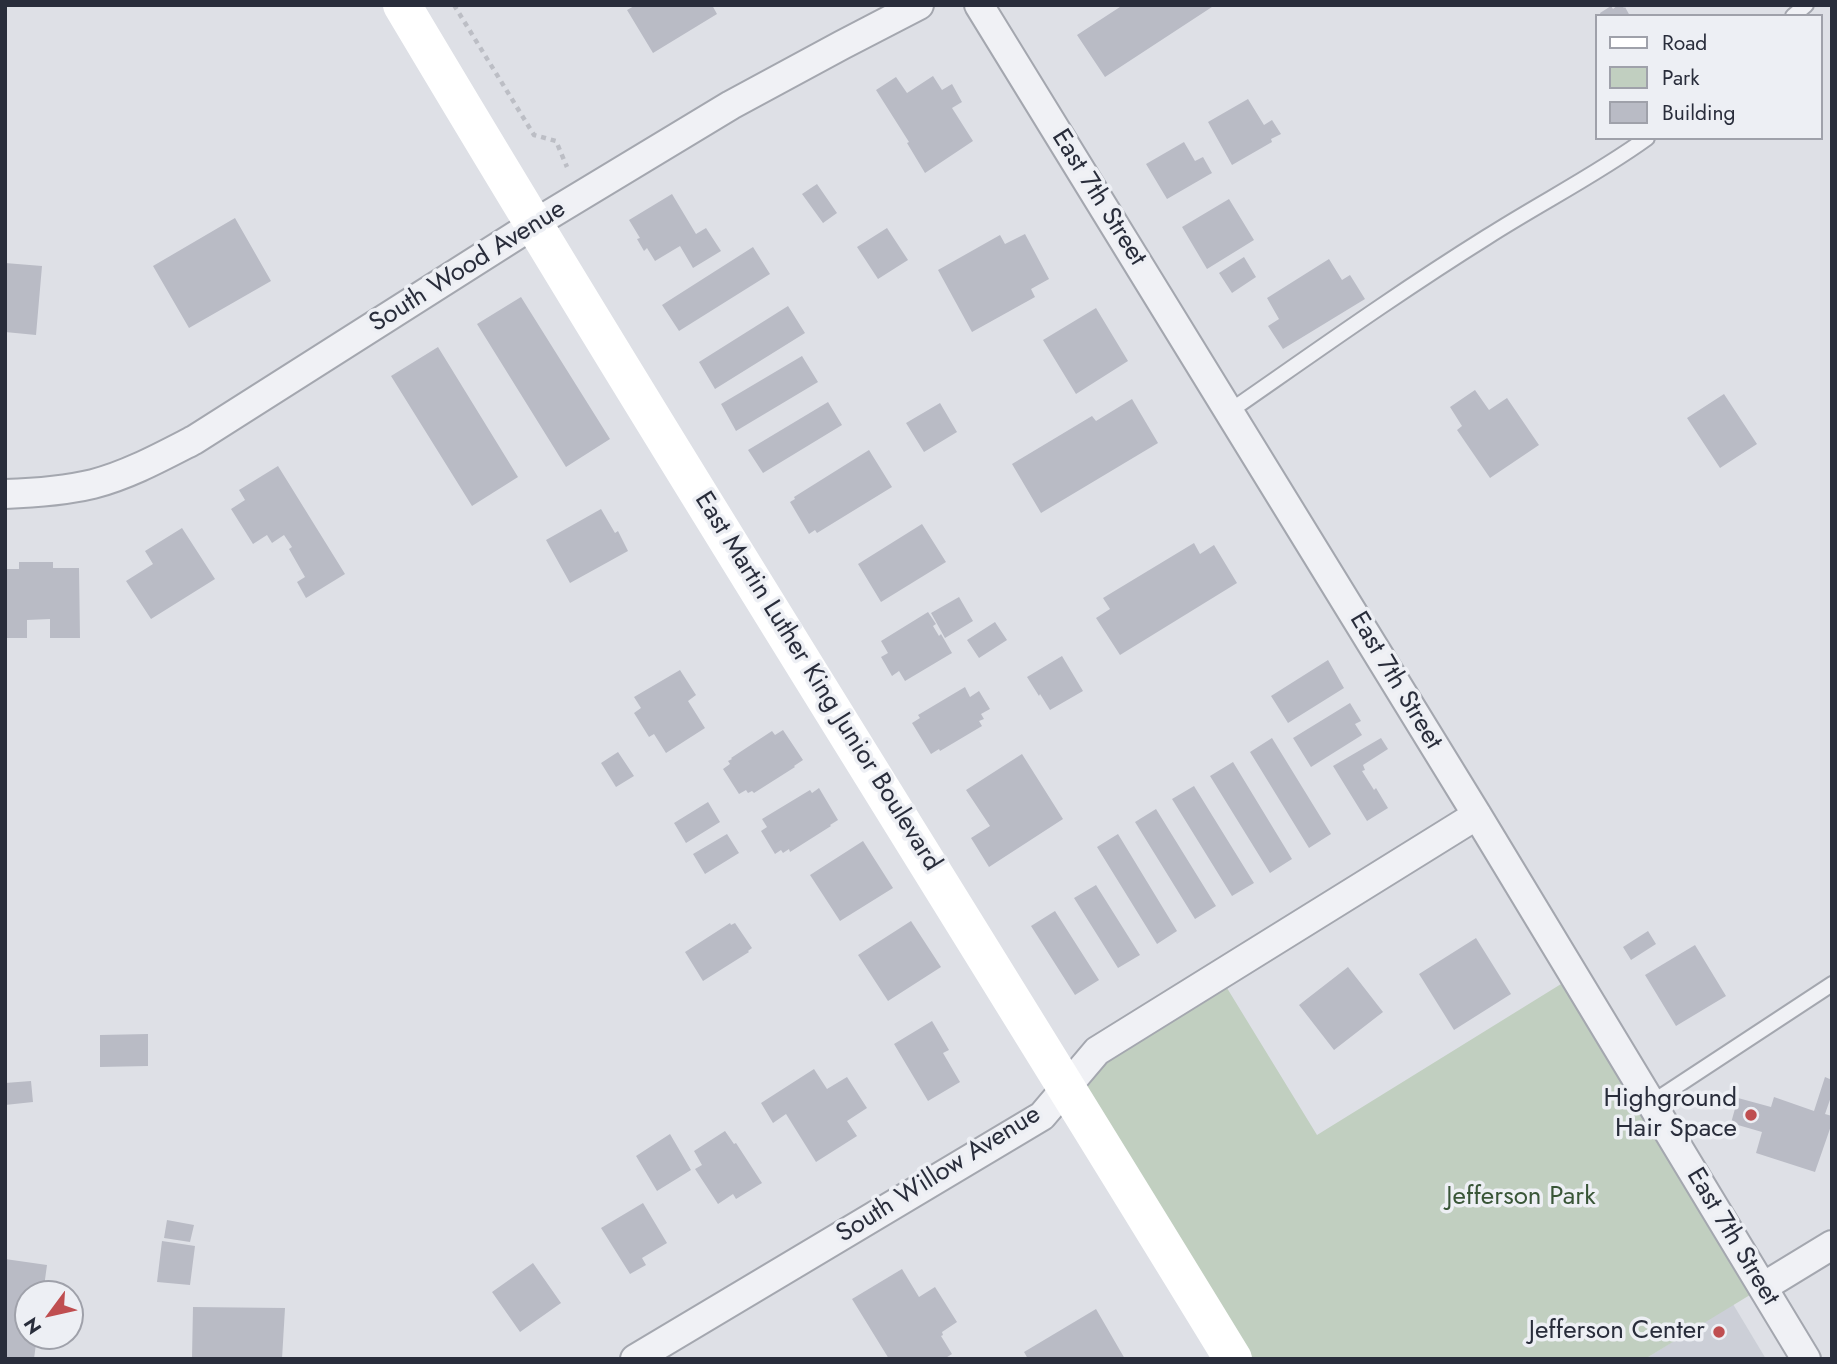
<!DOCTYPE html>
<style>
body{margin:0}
#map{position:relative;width:1837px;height:1364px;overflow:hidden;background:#dee0e6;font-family:Jost,sans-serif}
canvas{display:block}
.frame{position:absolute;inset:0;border:7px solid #292d3b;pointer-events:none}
.legend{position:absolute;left:1595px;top:14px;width:228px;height:126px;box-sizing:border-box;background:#edeff4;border:2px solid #9fa1aa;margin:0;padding:9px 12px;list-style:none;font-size:21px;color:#292d3b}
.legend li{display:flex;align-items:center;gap:14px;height:35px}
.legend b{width:35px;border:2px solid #9fa1aa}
.north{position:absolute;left:14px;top:1280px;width:70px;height:70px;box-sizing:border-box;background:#edeff4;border:2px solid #9fa1aa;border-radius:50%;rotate:237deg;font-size:19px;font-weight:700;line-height:28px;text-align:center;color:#292d3b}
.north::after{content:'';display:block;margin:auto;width:24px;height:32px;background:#bf4e50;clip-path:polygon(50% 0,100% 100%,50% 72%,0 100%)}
</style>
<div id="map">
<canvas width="1837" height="1364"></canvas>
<div class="frame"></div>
<ul class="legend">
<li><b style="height:9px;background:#fff"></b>Road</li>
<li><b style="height:19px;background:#c1cfc0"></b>Park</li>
<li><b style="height:19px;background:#b9bbc5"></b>Building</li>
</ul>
<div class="north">N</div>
</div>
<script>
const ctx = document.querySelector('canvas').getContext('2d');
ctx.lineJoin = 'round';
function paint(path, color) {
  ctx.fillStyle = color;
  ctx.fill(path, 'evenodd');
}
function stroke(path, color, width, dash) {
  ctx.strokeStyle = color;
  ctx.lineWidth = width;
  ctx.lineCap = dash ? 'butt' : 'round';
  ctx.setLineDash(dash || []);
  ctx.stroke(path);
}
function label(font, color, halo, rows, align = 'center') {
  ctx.font = font + ' Jost,sans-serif';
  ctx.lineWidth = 7;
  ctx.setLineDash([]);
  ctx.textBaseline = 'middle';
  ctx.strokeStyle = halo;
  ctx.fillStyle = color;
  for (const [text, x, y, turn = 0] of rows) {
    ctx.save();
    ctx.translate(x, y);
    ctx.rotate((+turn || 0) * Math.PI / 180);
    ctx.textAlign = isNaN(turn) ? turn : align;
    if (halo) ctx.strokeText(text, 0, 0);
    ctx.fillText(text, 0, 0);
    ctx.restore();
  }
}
paint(new Path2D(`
 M1733,1304l33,55h-121z`), '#cccfd7');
paint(new Path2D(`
 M1219,975l98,160 257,-159 189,311 -118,72h-412l-166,-272z`), '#c1cfc0');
paint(new Path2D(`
 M636,5h76l5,9 -64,39 -26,-43z
 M1123,5h92l-110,72 -28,-42z
 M1618,5h4l2,3 1,-1 5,9h-29l-1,-3 11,-7 2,3z
 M933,76l9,14 10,-6 10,18 -10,6 21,33 -48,32 -18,-30 2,-1 -33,-52 20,-13 11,16z
 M1248,99l16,26 8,-5 9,14 -10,5 1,3 -40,23 -24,-43z
 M1184,142l11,19 8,-4 9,16 -45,26 -21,-35z
 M817,184l20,29 -14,10 -21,-29z
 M672,194l24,40 10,-6 15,23 -28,17 -13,-22 -25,15 -8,-13 -3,3 -7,-12 3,-1 -11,-18z
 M1229,199l25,41 -47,29 -25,-42z
 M235,218l36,63 -82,47 -36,-62z
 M887,228l21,32 -30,19 -21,-32z
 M1025,234l24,45 -18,10 4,8 -63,35 -34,-62 62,-35 5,9z
 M753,247l17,27 -91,57 -17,-26z
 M1244,257l12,20 -24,16 -13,-20z
 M1329,259l13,21 8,-5 15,24 -82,50 -15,-23 11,-7 -12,-21z
 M5,263l37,3 -6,69 -31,-3z
 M521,297l89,142 -44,28 -89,-143z
 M788,306l17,27 -90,56 -16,-27z
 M1096,308l32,53 -52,33 -33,-54z
 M438,347l80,130 -46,29 -81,-130z
 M802,356l16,26 -82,49 -15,-27z
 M1475,390l14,20 18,-12 32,47 -49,33 -33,-48 5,-4 -12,-19z
 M1724,394l33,50 -37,24 -33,-50z
 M1132,399l26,44 -117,70 -29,-49 80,-48 4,5z
 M828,402l14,23 -79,48 -15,-23z
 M940,403l17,29 -33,20 -18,-29z
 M869,450l23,37 -75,46 -2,-3 -6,4 -19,-32 5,-3 -1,-2z
 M278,466l67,108 -39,24 -9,-16 8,-5 -16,-28 3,-2 -8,-12 -12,8 -5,-8 -14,9 -22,-35 14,-9 -6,-10z
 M601,509l14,24 3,-2 10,20 -58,32 -24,-43z
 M922,524l24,38 -65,40 -23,-38z
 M182,528l33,51 -64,40 -25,-38 27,-17 -8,-13z
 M1194,543l6,11 14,-9 23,38 -117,72 -24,-37 14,-9 -7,-11z
 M19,562h34v6h26l1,70h-30v-19l-23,1v18h-22v-69h14z
 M959,597l14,24 -28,17 -14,-25z
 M928,612l8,12 -3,2 6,10 2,-2 11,19 -47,28 -6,-10 -7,5 -11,-19 7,-4 -7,-12z
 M995,622l12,18 -28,18 -12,-18z
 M1062,656l21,35 -33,19 -10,-16 -1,2 -12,-19z
 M1328,660l16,28 -56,35 -17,-27z
 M680,670l16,25 -8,6 17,27 -39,25 -12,-19 -5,3 -15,-24 7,-5 -7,-11z
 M965,687l5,10 9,-6 11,18 -9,5 3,5 -5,2 3,5 -42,25 -1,-2 -8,5 -19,-31 8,-5 -2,-3z
 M1350,703l11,18 -6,3 7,11 -51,32 -18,-29z
 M783,730l20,30 -9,6 1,1 -41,26 -2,-2 -4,2 -2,-3 -7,4 -16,-25 7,-5 -2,-3 4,-2 -1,-1 41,-27 3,4z
 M1272,738l59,96 -22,14 -59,-96z
 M1381,738l7,11 -25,16 2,5 -3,1 12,19 2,-2 12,20 -21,13 -34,-55z
 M618,752l16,24 -18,11 -15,-24z
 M1022,754l41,65 -74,48 -18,-29 19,-12 -24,-36z
 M1233,762l59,97 -22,14 -60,-97z
 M1194,786l60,97 -22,13 -60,-97z
 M819,788l19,32 -8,5 1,1 -41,26 -1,-3 -6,4 -2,-3 -6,4 -14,-23 6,-4 -5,-8 48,-29 2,3z
 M708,802l12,20 -34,21 -12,-20z
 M1156,809l60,97 -21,13 -60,-97z
 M727,834l12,19 -34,21 -12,-20z
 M1118,834l59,97 -20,13 -60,-97z
 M863,841l30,47 -53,33 -30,-46z
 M1096,885l44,70 -22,13 -44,-70z
 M1055,911l44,69 -24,15 -44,-69z
 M911,921l30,46 -53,34 -30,-46z
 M730,923l1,2 4,-2 17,25 -4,3 1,1 -46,29 -18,-29z
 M1648,931l8,13 -25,16 -8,-13z
 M1476,938l35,56 -57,36 -35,-56z
 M1695,945l31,51 -50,30 -31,-51z
 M1348,967l35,45 -49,38 -35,-45z
 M932,1021l17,29 -6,3 17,29 -32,19 -34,-57z
 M148,1034v32l-48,1v-32z
 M814,1069l13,20 20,-12 20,31 -20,13 10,15 -41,26 -30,-48 -13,9 -12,-20z
 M1825,1077l7,3v14l-7,20 7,2v7l-17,49 -59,-19 6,-21 -31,-9 7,-25 33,9 3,-10 40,14z
 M31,1081l2,21 -28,3v-22z
 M725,1131l9,13 2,-1 26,40 -26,16 -3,-5 -15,10 -23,-35 7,-4 -8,-14z
 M670,1134l21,36 -34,21 -21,-35z
 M643,1203l24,40 -25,15 4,7 -16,9 -29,-46z
 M167,1220l27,5 -4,17 -26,-4z
 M162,1241l33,5 -5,39 -33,-3z
 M5,1259l42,6 -4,29h-15v42h9l-3,23h-29z
 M533,1263l28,40 -41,29 -28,-40z
 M902,1269l17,28 16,-10 22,35 -15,10 1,3 -2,1 11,18 -8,5h-55l-37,-60z
 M193,1307l92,1 -3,51 -90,-1z
 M1096,1309l29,50h-97l-4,-7z`), '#b9bbc5');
const lane = new Path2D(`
 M1793,16l13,-11
 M1230,411c85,-59 169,-119 257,-174 53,-34 109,-62 160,-99
 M1651,1103l181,-119`);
const street = new Path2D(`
 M979,5l498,810 329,544
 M5,494c30,-1 59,-3 88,-10 35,-9 68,-27 101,-44l340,-216 197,-119 111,-60 77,-40
 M1763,1287l69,-42
 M635,1359l407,-243 55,-65 380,-236`);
stroke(lane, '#a4a7af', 18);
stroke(street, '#a4a7af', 32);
stroke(new Path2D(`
 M454,5l80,130 22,6 11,26`), '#bcbec5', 4.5, [5, 5]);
stroke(lane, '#f0f1f5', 14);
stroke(street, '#f0f1f5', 28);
stroke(new Path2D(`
 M402,5c271,455 555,902 831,1354`), '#fff', 38);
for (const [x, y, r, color] of [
 [1751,1115,7,"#bf4e50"],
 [1719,1332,7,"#bf4e50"]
]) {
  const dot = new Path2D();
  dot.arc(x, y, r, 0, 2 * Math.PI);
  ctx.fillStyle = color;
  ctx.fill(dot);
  stroke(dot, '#edeff4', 2.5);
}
label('26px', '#292d3b', '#edeff4', [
 ["East 7th Street",1098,198,58],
 ["South Wood Avenue",468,267,-32],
 ["East 7th Street",1395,681,59],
 ["East Martin Luther King Junior Boulevard",817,682,58],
 ["South Willow Avenue",939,1175,-32],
 ["East 7th Street",1732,1237,59]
]);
label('26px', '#292d3b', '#edeff4', [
 ["Highground",1737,1100],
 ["Hair Space",1737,1130],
 ["Jefferson Center",1705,1332]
], 'right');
label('26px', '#395537', '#edeff4', [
 ["Jefferson Park",1521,1198]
]);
</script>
